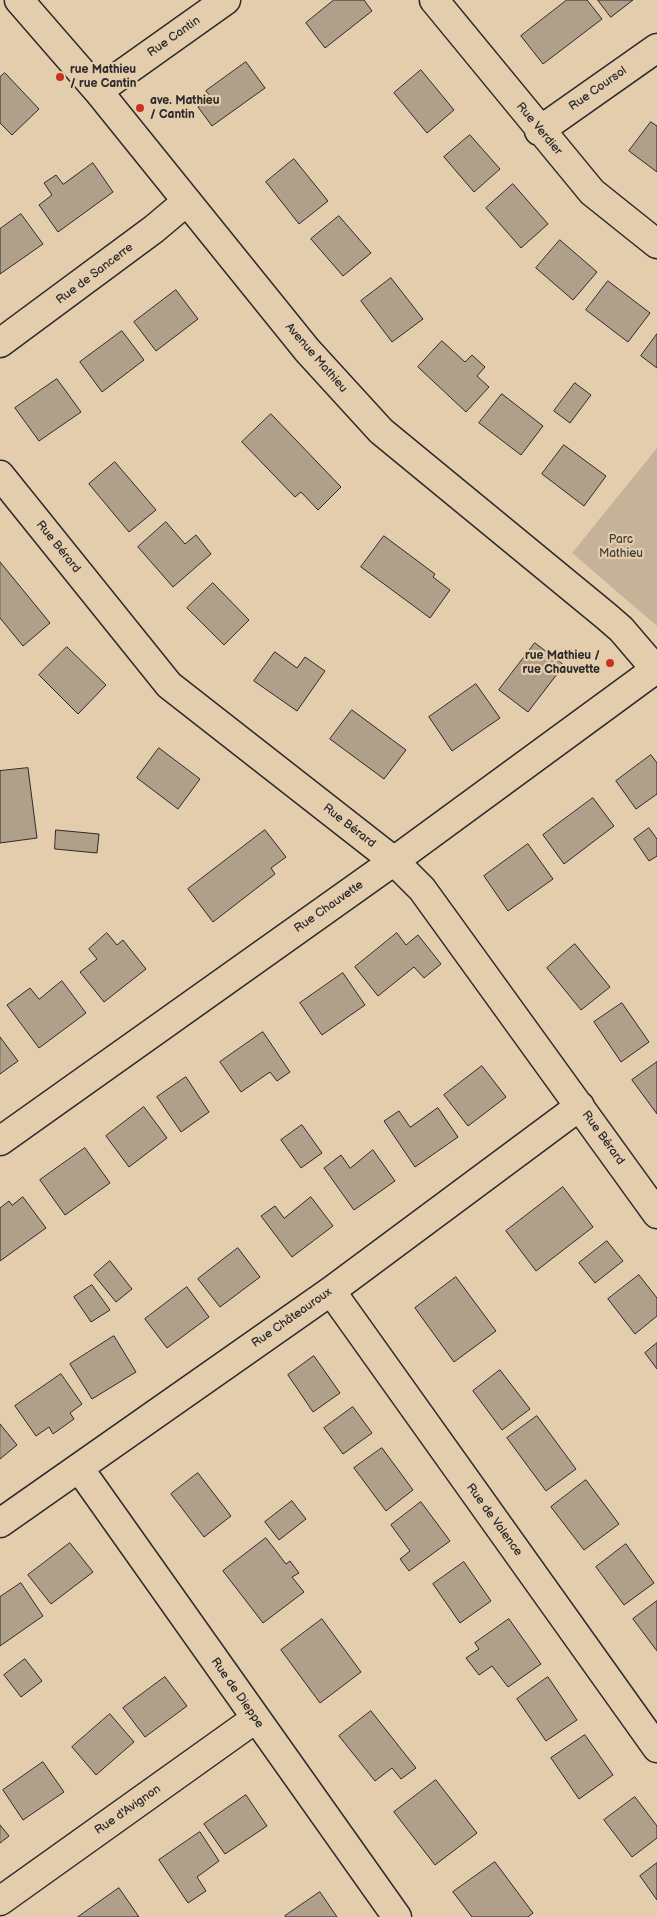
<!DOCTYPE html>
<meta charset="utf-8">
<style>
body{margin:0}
canvas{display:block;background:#e3cdad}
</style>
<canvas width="657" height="1917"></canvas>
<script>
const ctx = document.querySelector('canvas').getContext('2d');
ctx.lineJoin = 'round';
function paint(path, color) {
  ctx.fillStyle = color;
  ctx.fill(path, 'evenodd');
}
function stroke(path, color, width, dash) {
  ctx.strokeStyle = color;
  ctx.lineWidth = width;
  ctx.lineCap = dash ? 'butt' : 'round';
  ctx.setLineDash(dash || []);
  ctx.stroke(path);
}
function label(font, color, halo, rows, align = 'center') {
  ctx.font = font + ' "Balsamiq Sans",sans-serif';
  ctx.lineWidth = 4.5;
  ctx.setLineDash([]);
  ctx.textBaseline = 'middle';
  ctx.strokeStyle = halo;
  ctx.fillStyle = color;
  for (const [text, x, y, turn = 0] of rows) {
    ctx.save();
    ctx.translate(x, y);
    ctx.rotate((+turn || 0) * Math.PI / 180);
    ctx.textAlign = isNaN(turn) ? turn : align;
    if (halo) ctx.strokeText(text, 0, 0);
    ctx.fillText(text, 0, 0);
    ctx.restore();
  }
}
paint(new Path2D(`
 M657,448v178l-85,-73z`), '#c5b298');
const building = new Path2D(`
 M334,0h30l8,11 -47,37 -19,-25z
 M567,0h20l15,19 -59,45 -22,-28z
 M598,0h35l-22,17z
 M246,62l19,26 -53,38 -14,-19 13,-10 -5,-6z
 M421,70l33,40 -27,23 -33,-40z
 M5,73l34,36 -27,26 -12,-12v-46z
 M651,122l6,4v46l-28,-21z
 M470,135l30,34 -26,23 -30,-35z
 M294,159l34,42 -29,23 -33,-42z
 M93,163l20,29 -55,40 -19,-27 13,-10 -8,-12 12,-8 7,9z
 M513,184l35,40 -27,24 -35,-40z
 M21,214l22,30 -43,30v-45z
 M339,216l32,37 -28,23 -32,-37z
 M560,240l37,32 -24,28 -37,-32z
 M391,278l32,41 -31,23 -31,-41z
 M608,281l42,32 -22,29 -42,-32z
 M176,290l22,29 -42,32 -22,-29z
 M122,331l22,29 -42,32 -22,-30z
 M657,334v34l-16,-12z
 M442,341l23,21 7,-7 13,12 -8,9 12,11 -23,25 -48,-45z
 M57,379l24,33 -42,29 -24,-33z
 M575,383l16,12 -21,28 -16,-12z
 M502,394l41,32 -22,29 -42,-32z
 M271,414l70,73 -23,23 -17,-18 -6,5 -53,-55z
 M564,445l42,31 -22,30 -42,-32z
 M115,462l41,48 -27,22 -40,-48z
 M166,522l19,22 11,-9 15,19 -38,33 -35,-40z
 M384,536l51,38 -2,3 17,13 -20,28 -69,-51z
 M0,562l50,61 -27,23 -23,-28z
 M213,583l36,37 -25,25 -37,-37z
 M535,643l29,22 -36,47 -29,-22z
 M67,647l39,38 -28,29 -39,-39z
 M275,652l22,16 8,-11 20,14 -28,40 -43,-30z
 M476,684l24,34 -48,33 -23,-34z
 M352,710l54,40 -22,29 -54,-40z
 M159,748l41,31 -22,30 -41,-31z
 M651,755l6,8v31l-21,15 -20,-28z
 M28,768l9,70 -37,5v-72z
 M593,798l21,28 -50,38 -21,-29z
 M649,828l8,11v17l-8,5 -15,-22z
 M56,830l43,4 -2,19 -42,-4z
 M265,830l21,27 -15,11 4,6 -62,48 -25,-33z
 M528,844l25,35 -45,32 -24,-35z
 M107,933l10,12 6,-5 23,29 -42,33 -24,-30 17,-13 -8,-10z
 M397,933l9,12 12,-10 23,29 -17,14 -10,-11 -36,29 -23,-29z
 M575,944l35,43 -29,23 -34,-42z
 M343,973l22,32 -43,30 -22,-32z
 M62,981l24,32 -47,35 -32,-43 23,-17 9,11z
 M622,1003l27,39 -28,20 -27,-40z
 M263,1032l27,40 -13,9 -7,-9 -29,20 -21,-30z
 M0,1037l18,24 -18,13z
 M657,1062v52l-25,-34z
 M482,1066l24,31 -38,29 -24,-31z
 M186,1077l23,35 -28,20 -24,-35z
 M144,1107l23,31 -38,29 -23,-31z
 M438,1108l20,29 -43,30 -31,-46 15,-10 11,16z
 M302,1125l20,28 -21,15 -20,-28z
 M85,1148l25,35 -45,32 -25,-35z
 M373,1150l22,31 -41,29 -30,-42 17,-13 9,13z
 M563,1187l30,40 -57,44 -30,-40z
 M23,1197l23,31 -46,33v-53l9,-7 3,4z
 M311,1197l22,29 -41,31 -31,-41 14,-10 9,12z
 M607,1241l16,20 -28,22 -16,-20z
 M238,1248l22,29 -40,30 -22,-28z
 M110,1261l22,28 -16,13 -22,-27z
 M639,1275l18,23v18l-22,18 -27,-35z
 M456,1277l40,54 -42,31 -39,-54z
 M92,1285l18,25 -19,12 -17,-25z
 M187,1287l22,30 -42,31 -22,-29z
 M114,1336l22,36 -44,27 -22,-35z
 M657,1343v26l-12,-16z
 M314,1356l26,37 -27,19 -25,-37z
 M500,1370l30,39 -28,21 -29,-39z
 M61,1374l21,30 -12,9 4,6 -21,15 -4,-7 -13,9 -21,-30z
 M353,1407l19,26 -29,21 -19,-26z
 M537,1416l39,53 -30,22 -39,-53z
 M0,1424l17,21 -17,14z
 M382,1448l31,42 -27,21 -32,-43z
 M198,1473l33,43 -27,21 -33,-43z
 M586,1480l33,44 -35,26 -33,-43z
 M292,1501l14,18 -27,21 -14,-18z
 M421,1502l29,39 -41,30 -9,-12 10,-8 -19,-26z
 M266,1538l20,26 4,-3 9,12 -7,4 12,15 -41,31 -40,-52z
 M70,1543l23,29 -42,32 -23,-29z
 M626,1544l28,39 -30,22 -28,-38z
 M464,1562l27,39 -31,22 -27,-39z
 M21,1583l22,33 -43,30v-49z
 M657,1601v50l-24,-32z
 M322,1619l39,53 -41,31 -39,-53z
 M509,1619l32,45 -33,23 -16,-21 -13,9 -13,-17 13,-9 -4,-6z
 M25,1659l17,22 -21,16 -17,-22z
 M165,1677l22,29 -42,31 -22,-29z
 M548,1677l29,43 -31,21 -29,-42z
 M371,1711l45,57 -15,11 -9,-11 -17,13 -36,-45z
 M110,1714l24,28 -38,33 -24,-28z
 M585,1735l28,40 -34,24 -28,-41z
 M43,1762l21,30 -41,28 -20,-30z
 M436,1780l41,53 -42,32 -41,-53z
 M246,1795l21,31 -42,28 -21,-30z
 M635,1797l22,29v12l-25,19 -28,-37z
 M0,1825l9,11 -9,7z
 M200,1832l19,29 -22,16 9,14 -18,12 -29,-43z
 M495,1862l38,51 -5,4h-56l-19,-25z
 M657,1863v37l-17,-24z
 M119,1888l20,29h-61z
 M320,1892l17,25h-51l-1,-1z`);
paint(building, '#b0a089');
stroke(building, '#2b2b2b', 1);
const minor = new Path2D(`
 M19,0l79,91 209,259 74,81 225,185 15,13 36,42
 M434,0l158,192 65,52
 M98,91l128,-91
 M539,131l118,-83
 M0,343l154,-114 32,-27
 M0,475l169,210 225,176 28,28 235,325
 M0,1141l394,-280 262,-192
 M331,1291l326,457
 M79,1468l318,449
 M0,1523l331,-232 249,-185
 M0,1901l255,-182`);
stroke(minor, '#2b2b2b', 31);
stroke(minor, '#e3cdad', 28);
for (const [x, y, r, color] of [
 [60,77,5,"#c8321e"],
 [140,108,5,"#c8321e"],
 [610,663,5,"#c8321e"]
]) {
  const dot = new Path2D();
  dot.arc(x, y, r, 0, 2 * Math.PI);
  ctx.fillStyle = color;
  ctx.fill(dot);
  stroke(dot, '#e3cdad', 2);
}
label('12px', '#2b2b2b', '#e3cdad', [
 ["Rue Cantin",174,37,-35],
 ["Rue Coursol",598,89,-35],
 ["Rue Verdier",539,129,50],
 ["Rue de Sancerre",95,274,-37],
 ["Avenue Mathieu",316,358,49],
 ["Rue Bérard",58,547,51],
 ["Rue Bérard",349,826,38],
 ["Rue Chauvette",329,907,-35],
 ["Rue Bérard",603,1138,54],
 ["Rue Châteauroux",292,1318,-35],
 ["Rue de Valence",494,1520,54],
 ["Rue de Dieppe",237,1693,55],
 ["Rue d'Avignon",128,1810,-35]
]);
label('bold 12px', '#2b2b2b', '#e3cdad', [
 ["rue Mathieu",70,70],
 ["/ rue Cantin",70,84],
 ["ave. Mathieu",150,101],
 ["/ Cantin",150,115],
 ["rue Mathieu /",600,656,"right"],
 ["rue Chauvette",600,670,"right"]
], 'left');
label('12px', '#423f3b', '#e3cdad', [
 ["Parc",621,540],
 ["Mathieu",621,554]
]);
</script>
